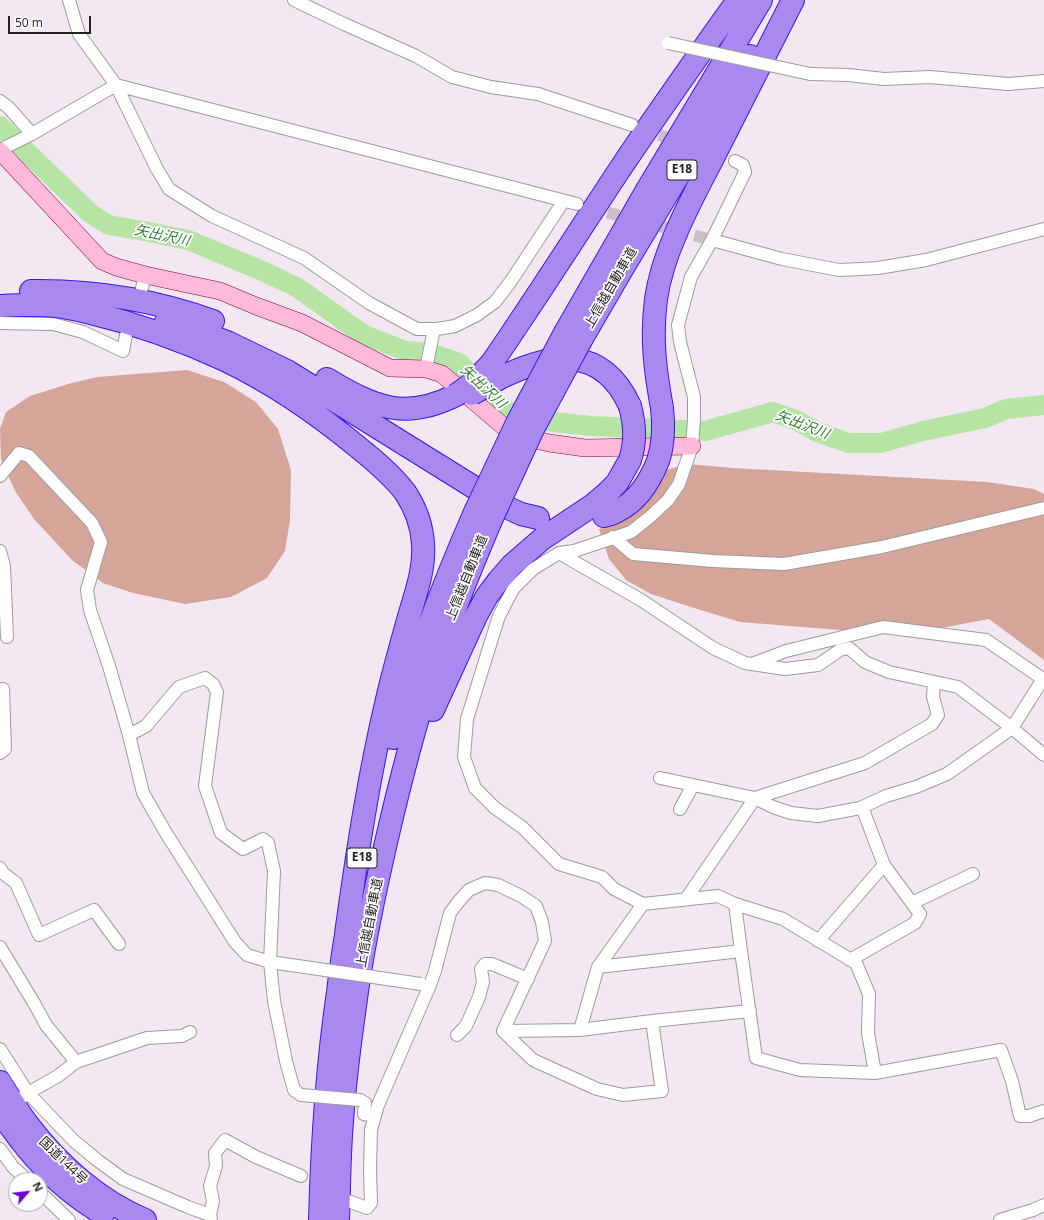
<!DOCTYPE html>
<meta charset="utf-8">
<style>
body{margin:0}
#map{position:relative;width:1044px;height:1220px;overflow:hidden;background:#f3e8f1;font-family:"Open Sans",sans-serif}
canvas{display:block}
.north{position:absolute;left:8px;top:1172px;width:40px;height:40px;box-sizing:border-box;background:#fff;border:1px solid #a7a7a7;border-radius:50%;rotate:62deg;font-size:11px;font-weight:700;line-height:16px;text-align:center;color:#222}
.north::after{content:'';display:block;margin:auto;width:14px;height:18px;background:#6900d4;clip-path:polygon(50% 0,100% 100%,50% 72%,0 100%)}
.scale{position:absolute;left:8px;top:16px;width:83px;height:18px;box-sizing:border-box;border:2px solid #222;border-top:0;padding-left:5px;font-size:12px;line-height:14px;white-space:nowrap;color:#222;-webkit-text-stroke:3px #fff;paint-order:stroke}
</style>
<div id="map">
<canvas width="1044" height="1220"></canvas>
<div class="north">N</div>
<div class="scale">50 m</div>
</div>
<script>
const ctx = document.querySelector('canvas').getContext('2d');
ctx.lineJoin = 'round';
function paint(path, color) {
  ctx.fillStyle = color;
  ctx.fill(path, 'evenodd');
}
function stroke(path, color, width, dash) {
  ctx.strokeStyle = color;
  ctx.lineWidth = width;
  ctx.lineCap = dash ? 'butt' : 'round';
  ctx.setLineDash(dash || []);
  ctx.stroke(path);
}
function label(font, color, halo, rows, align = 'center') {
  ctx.font = font + ' "Open Sans","Noto Sans JP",sans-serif';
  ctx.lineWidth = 3.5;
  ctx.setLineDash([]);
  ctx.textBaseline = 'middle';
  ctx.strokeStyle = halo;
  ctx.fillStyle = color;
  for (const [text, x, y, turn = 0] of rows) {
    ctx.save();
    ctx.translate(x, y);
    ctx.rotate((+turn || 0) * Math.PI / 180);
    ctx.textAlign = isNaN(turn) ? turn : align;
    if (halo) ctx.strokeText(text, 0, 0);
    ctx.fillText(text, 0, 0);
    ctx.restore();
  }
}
paint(new Path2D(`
 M187,370l37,12 32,20 22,27 13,41 -1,50 -5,31 -18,27 -36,19 -46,7 -52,-11 -30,-10 -31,-23 -38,-41 -19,-28 -14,-32 -1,-30 6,-17 24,-16 38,-12 29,-7z
 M688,464l45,4 254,14 47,7 10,5v166l-55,-41 -64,12 -85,-1 -100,-8 -46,-14 -43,-14 -25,-14 -17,-21 -10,-30 27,-13 40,-46z`), '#d6a599');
stroke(new Path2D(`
 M0,126l91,88 18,11 40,7 39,8 77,32 33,16 66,47 42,16 24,2 29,10 39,41 15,10 41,8 37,4 114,5 68,-19 23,8 21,12 32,11h32l42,-12 62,-13 21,-9 38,-4`), '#b6e4a5', 20);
stroke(new Path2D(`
 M642,129l40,14
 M590,208l122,32`), '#c9c0c8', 12, [12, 6]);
const street = new Path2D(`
 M69,0l10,34 37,51 41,84 12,20 43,27 92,42 65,45 48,26h20l18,-3 22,-11 18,-13 16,-21 52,-79
 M294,0l50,24 72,32 36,21 39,10 47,7 94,31
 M810,74l38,1 36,4 46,-2 78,7 36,-3
 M0,101l9,7 23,26
 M0,150l32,-16 84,-49 461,119
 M735,161l8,4 2,7 -33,68 -21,37 -13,48 2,17 14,55v22l-2,27 -13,38 -11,16 -17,16 -20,16 -57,19 -15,2 -26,16 -20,20 -14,27 -32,103 -3,38 11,31 20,20 27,19 37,37 43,13 12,12 29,15 75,-8 17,8 48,15 73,44 13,31 -1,39 7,40
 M712,240l70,19 57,11 23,-1 16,-1 48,-8 118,-31
 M142,288l3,-13
 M0,323l53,1 30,8 40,19 3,-16
 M426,369l8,-40
 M0,476l19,-23 10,3 63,67 9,19 -14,48 3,20 19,56 20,69 14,58 23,40 69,109 12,13 23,7 14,2
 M613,537l20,17 80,7 71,3 98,-17 162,-39
 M0,551l4,15 3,71
 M559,553l82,47 72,48 32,15 40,6 33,-4 22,-15 9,-2 16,14 24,10 69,15 54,41 32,27
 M752,664l34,-13 97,-24 103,13 57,39 -31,49 -65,46 -31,13 -30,9 -26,12 -42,8 -27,-3 -18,-6 -18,-9 110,-35 67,-39 6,-9 -5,-18 1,-15
 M129,735l17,-9 33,-39 26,-9 8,6 4,8 -12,94 16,47 22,16 20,-10 5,4 6,28 -4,91 4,39 12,60 8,29 7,5
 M0,753l5,-4 -2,-60
 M660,778l33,7
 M680,809l13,-24 62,13 -69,101
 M0,868l3,5 13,10 23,52 55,-25 25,34
 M912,903l61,-29
 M735,904l6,47 15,107 44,12 75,3 126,-23 11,31 8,35h9l15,-5
 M818,941l66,-76 -22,-58
 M0,947l34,56 12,22 30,37
 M850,960l65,-37 5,-9 -36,-49
 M598,967l143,-16
 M580,1030l18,-63 45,-63
 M503,1031l77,-1 72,-9 98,-10
 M503,1031l30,29 64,29 26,6 39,-4 -10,-70
 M457,1035l9,-9 13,-29 4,-15 -2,-13 4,-5h7l36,15
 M0,1049l28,44 46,48 23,19 26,19 65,28 22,8 1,5
 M23,1097l5,-4 30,-17 18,-14 71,-24 35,-2 8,-4
 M360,1100l5,3 -1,11 11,2
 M0,1149l13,18 14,13
 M40,1192l29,28
 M348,1201l19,7 4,-5 -1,-33 1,-40 7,-25 52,-120 5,-14 15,-58 9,-12 10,-11 16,-7 13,2 23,11 15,10 6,16 3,19 -42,90
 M210,1215l3,-14 -3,-15 6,-20 -1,-13 10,-13 31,17 45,19
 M1000,1220l33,-10 11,-5`);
const secondary = new Path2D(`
 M0,151l102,110 14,6 29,8 75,16 36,15 46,17 88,45 36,1 16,5 61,52 20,11 26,6 36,5 107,-2`);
const highway = new Path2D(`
 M31,291c62,-1 124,9 182,30
 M0,306c18,-1 37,-2 55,0 12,1 24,4 36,7 46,11 91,27 134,47 48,23 93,54 134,88 16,13 33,27 46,44 10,15 17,34 18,52 2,26 -8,51 -15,76 -7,25 -14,50 -20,75 -19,79 -31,159 -42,239
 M166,322l31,9 30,11 60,29 217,135 17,8 17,4
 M566,331l81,-141 114,-190
 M581,340l40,-69 129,-215
 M491,364c44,-64 86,-130 129,-195 38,-57 78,-113 118,-169
 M500,378c52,-26 102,-33 130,28
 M327,379c46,28 78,42 129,16
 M662,408c-7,-38 -11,-70 -6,-109 7,-49 36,-100 59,-145 26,-51 52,-103 78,-154
 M604,516c5,-1 11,-3 15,-6 20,-10 31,-29 39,-49
 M433,710l43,-94 11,-20 12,-16 13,-15 30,-26 51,-34 13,-11 11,-11 13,-23
 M393,738c21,-78 50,-153 82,-226
 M0,1082c9,15 18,30 29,44 30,39 70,75 116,94
 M0,1111c28,43 59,77 103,103
 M320,1220c2,-77 7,-153 18,-228 3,-25 6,-49 11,-73
 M338,1220c1,-22 1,-44 2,-65 2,-50 8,-100 15,-149 8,-63 22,-126 37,-189 12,-50 25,-101 42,-150 17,-51 37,-100 58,-149`);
stroke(street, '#9c9c9c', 14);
stroke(secondary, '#820033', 18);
stroke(highway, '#3918ed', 24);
stroke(street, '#fff', 12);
stroke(secondary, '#ffbad9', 17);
stroke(highway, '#a989f0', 22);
const streetBridge = new Path2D(`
 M668,43l142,31
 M284,964l137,20
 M301,1095l59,5`);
const highwayBridge = new Path2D(`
 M472,394l28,-16
 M456,395l14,-10 21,-21
 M630,406c5,19 6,35 0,54
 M658,461c6,-18 6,-35 4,-53
 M475,512l42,-89 49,-92
 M492,518l41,-89 48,-89`);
stroke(streetBridge, '#9c9c9c', 14, []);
stroke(highwayBridge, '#3918ed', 24, []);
stroke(streetBridge, '#fff', 12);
stroke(highwayBridge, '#a989f0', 22);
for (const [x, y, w] of [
 [682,170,30],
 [362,858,30]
]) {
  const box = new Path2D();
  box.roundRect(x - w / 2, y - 10, w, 20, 3);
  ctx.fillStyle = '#fff';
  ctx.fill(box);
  stroke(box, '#222', 1);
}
label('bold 12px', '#222', null, [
 ["E18",682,170],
 ["E18",362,858]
]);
label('13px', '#222', '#fff', [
 ["上信越自動車道",611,288,-60],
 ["上信越自動車道",467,578,-68],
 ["上信越自動車道",370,923,-79],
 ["国道144号",63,1161,44]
]);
label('italic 14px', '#328132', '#fff', [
 ["矢出沢川",162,236,12],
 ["矢出沢川",483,387,43],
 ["矢出沢川",802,425,21]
]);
</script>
